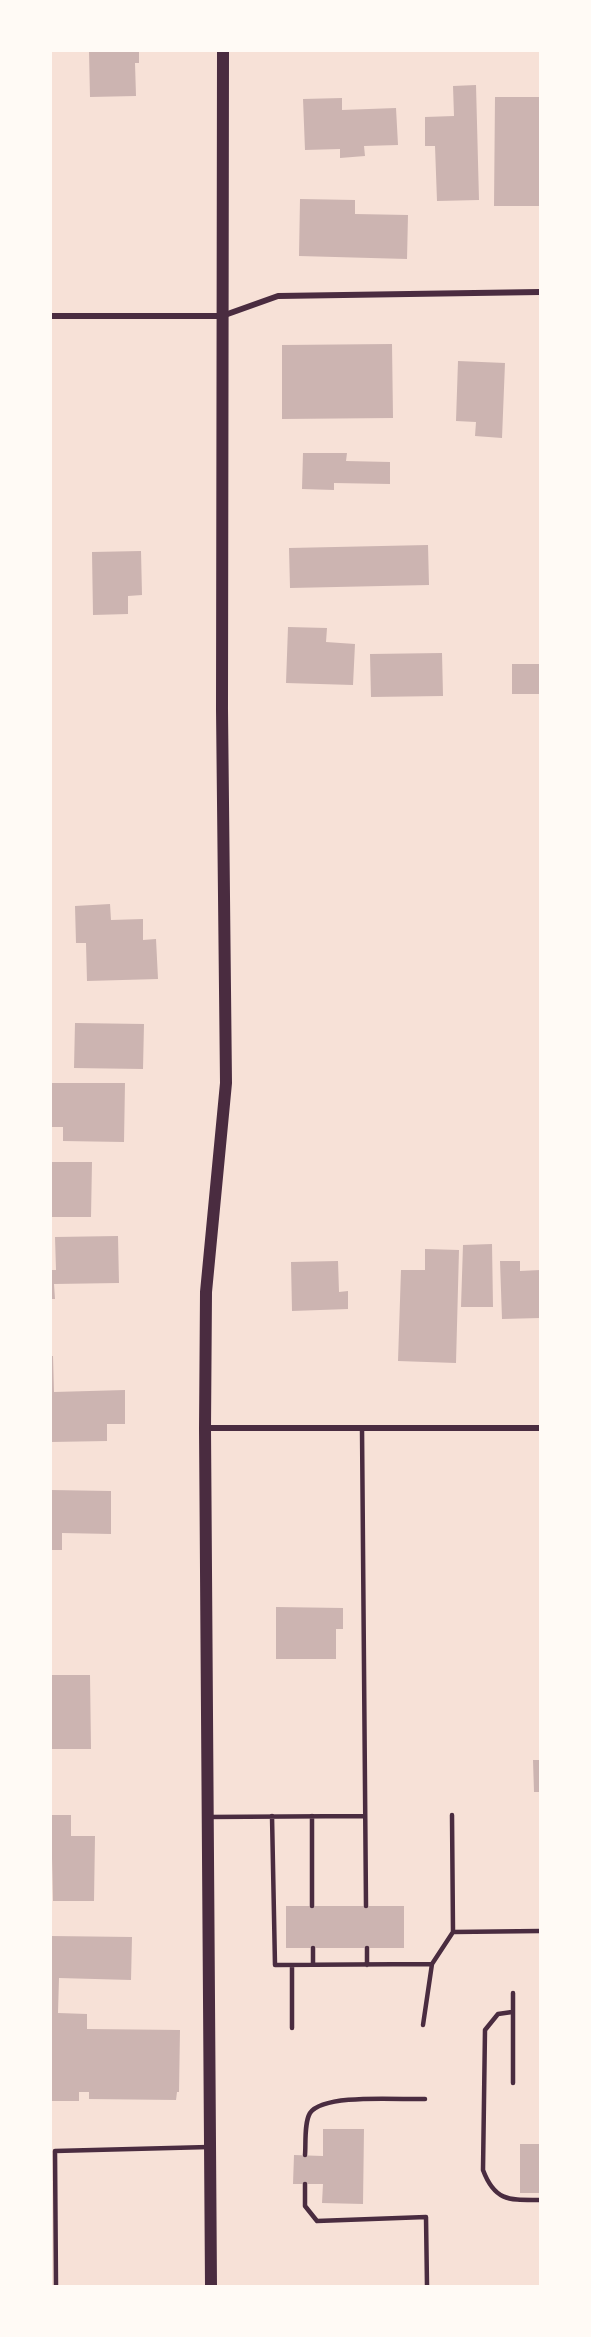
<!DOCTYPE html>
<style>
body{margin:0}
#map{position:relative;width:591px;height:2337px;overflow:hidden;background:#f7e1d7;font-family:Arial,sans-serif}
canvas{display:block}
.frame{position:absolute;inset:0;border:52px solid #fffaf5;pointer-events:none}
</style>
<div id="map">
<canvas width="591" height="2337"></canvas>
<div class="frame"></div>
</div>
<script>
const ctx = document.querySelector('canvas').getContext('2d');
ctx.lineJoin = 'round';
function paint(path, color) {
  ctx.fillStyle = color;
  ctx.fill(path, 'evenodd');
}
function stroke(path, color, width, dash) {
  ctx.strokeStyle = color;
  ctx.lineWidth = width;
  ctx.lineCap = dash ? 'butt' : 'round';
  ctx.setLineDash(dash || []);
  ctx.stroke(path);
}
paint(new Path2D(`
 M89,51h50v12h-4l1,33 -46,1z
 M476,85l3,115 -42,1 -2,-55h-10v-29l29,-1 -1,-30z
 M495,97h45v109h-46z
 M342,98v12l54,-2 2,37 -34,1 1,10 -25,2v-9l-35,1 -2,-51z
 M300,199l55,1v14l53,1 -1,44 -108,-3z
 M392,344l1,74 -111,1v-74z
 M458,361l47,2 -3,75 -27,-2 1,-14 -20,-1z
 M303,453h44l-1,8 44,1v22l-56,-1v7l-32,-1z
 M428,545l1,40 -139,3 -1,-40z
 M141,551l1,44 -14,1v18l-35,1 -1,-63z
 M288,627l39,1 -1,14 29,2 -2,41 -67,-2z
 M442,653l1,43 -72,1 -1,-43z
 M512,664h28v30h-28z
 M110,904l1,16 32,-1v21l13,-1 2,40 -71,2 -1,-38h-10l-1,-37z
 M75,1023l69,1 -1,45 -69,-1z
 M51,1083h74l-1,59 -61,-1v-14h-12z
 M51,1162h41l-1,55h-40z
 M118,1236l1,47 -65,1 1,15h-4v-29h5l-1,-33z
 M492,1244l1,63h-32l2,-62z
 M425,1249l34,1 -3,113 -58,-2 3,-91h24z
 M338,1261l1,31 9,-1v18l-56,2 -1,-49z
 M500,1261h20v10l20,-1v48l-38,1z
 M51,1356h2l1,36 71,-2v34h-18v17l-56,1z
 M51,1490l60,1v43l-49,-1v17h-11z
 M276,1607l67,1v21h-7v30h-60z
 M51,1675h39l1,74h-40z
 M533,1760h7v32h-6z
 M51,1815h20v21h24l-1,65h-41z
 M286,1906h118v42h-118z
 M51,1936l81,1 -1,43 -72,-2 -1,35 29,1v15l93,1 -1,62h-2l-1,8 -87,-1v-7h-10v9h-28z
 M323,2129h41l-1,75 -41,-1 1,-19h-30l1,-29 29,1z
 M520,2144h20l-1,49h-19z`), '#ccb4b1');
stroke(new Path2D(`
 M362,1428l4,478
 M272,1816l3,149 157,-1 21,-32 -1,-117
 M312,1816v90
 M208,1817l157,-1
 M453,1932l87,-1
 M313,1948v17
 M367,1948v17
 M513,1993v90
 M512,2012l-14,2 -13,16 -2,140c12,32 27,30 57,30
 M423,2025l9,-61
 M292,2028v-63
 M305,2155c1,-11 -1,-32 5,-42 14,-20 90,-13 115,-14
 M305,2184v22l12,15 109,-4 1,69
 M56,2286l-1,-135 154,-4`), '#4a2c40', 4.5);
stroke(new Path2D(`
 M51,316h171l56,-20 262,-4
 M205,1428h335`), '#4a2c40', 6);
stroke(new Path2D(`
 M211,2286l-6,-858 1,-136 20,-209 -4,-374 1,-658`), '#4a2c40', 12);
</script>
